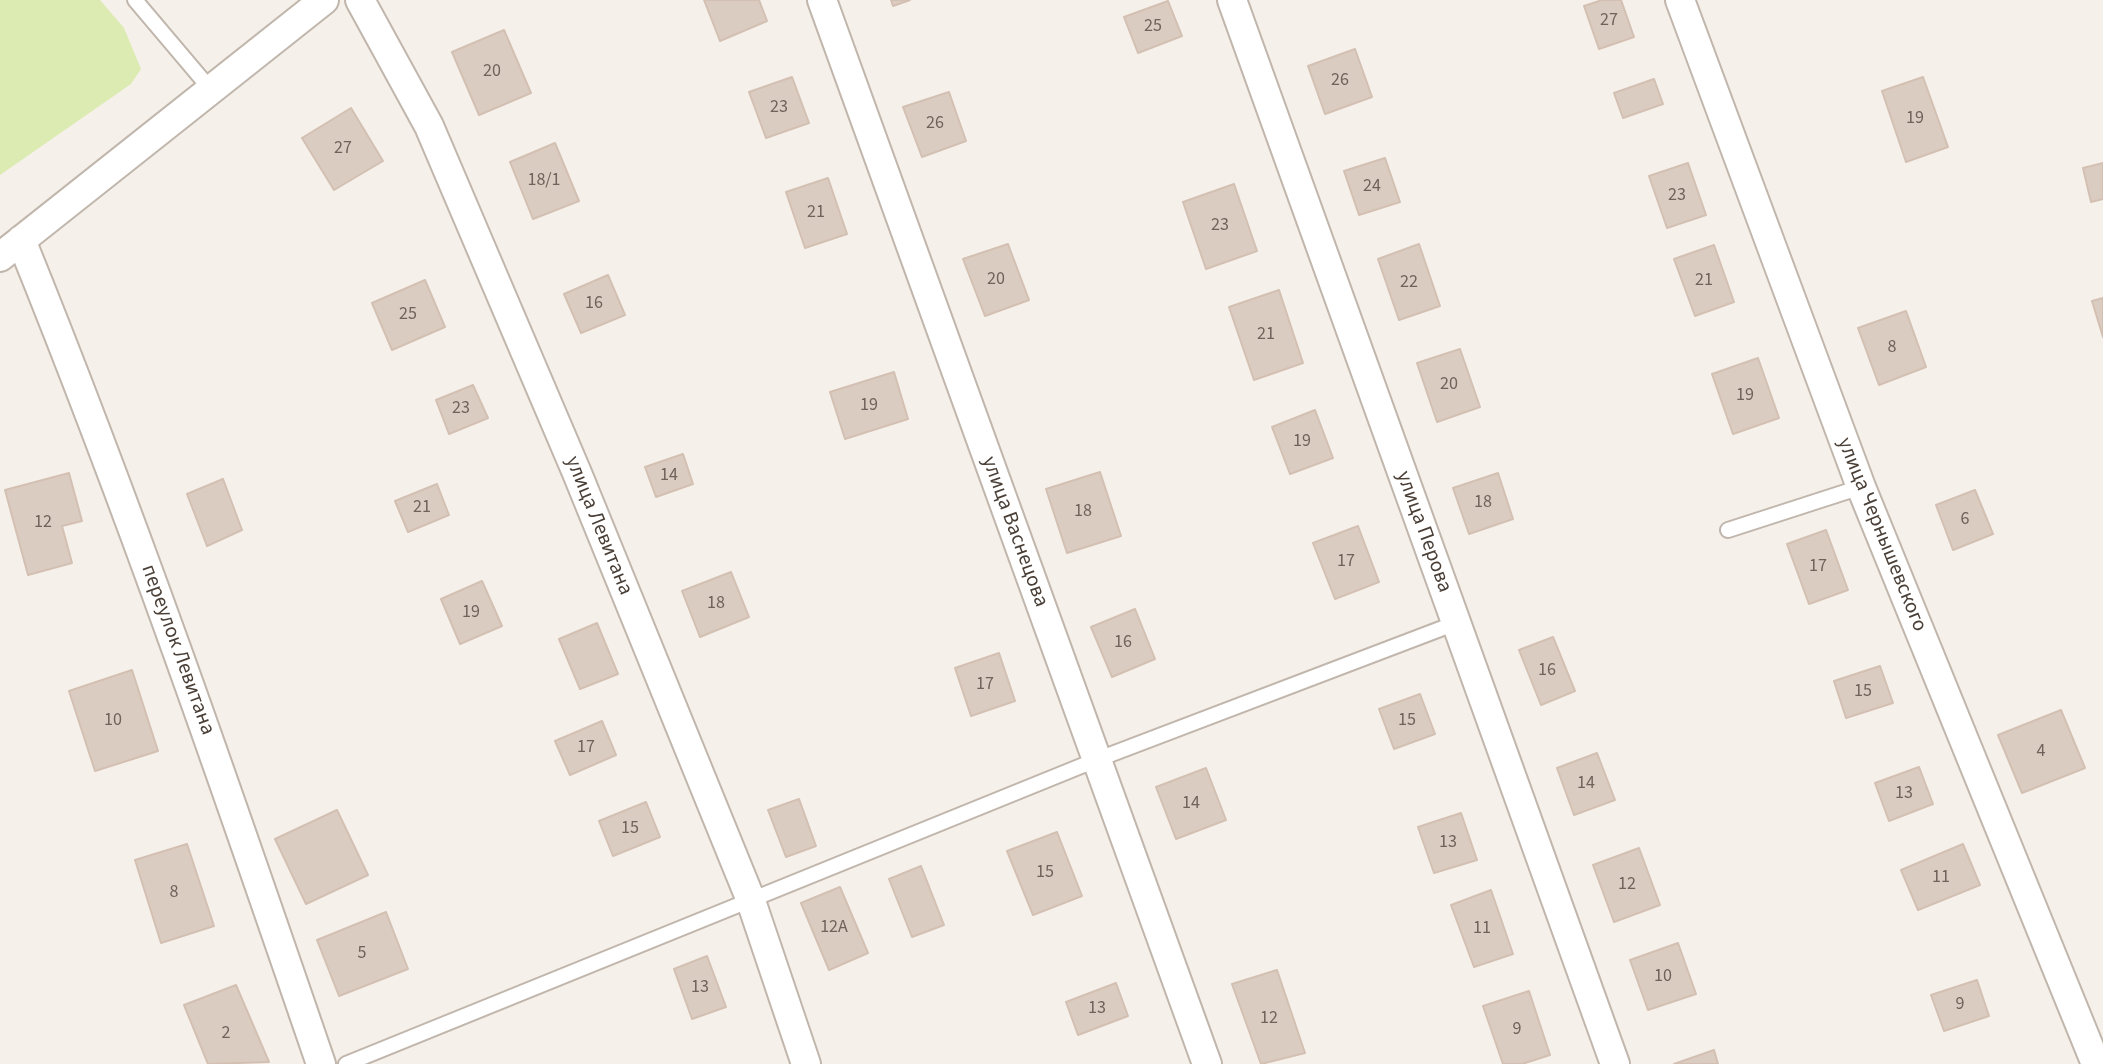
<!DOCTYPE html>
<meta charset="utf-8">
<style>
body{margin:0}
canvas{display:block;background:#f5f0ea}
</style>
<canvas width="2103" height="1064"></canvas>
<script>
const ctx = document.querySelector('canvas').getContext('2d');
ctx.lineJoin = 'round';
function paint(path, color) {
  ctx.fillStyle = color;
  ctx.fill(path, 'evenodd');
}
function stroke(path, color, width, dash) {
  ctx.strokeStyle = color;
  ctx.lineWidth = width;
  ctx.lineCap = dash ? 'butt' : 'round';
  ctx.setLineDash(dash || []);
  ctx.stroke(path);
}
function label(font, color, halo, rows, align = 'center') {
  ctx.font = font + ' "Source Sans 3",sans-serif';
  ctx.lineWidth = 5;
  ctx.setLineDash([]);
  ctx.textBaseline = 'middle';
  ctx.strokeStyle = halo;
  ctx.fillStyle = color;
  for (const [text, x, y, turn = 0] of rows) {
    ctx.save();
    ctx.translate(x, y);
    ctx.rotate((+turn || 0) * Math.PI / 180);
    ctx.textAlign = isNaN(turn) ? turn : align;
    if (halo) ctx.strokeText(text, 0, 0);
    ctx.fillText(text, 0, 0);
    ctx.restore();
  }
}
paint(new Path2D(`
 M0,0h100l24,28 17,41 -10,15 -131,91z`), '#dbebb2');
const building = new Path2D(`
 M704,0h55l8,21 -47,20z
 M891,0h19l-17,6z
 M1602,0h19l13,37 -35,12 -15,-43z
 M1168,1l14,35 -44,17 -14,-36z
 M504,30l27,63 -52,22 -27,-63z
 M1355,49l17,48 -47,17 -17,-48z
 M792,77l17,46 -43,15 -17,-46z
 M1923,77l25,70 -42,15 -24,-71z
 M1654,79l9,25 -40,14 -9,-25z
 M949,92l17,49 -44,16 -19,-50z
 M351,108l32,53 -49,29 -32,-52z
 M555,143l24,58 -46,18 -23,-57z
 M1385,158l15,44 -41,13 -15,-44z
 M1688,163l18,52 -39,13 -18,-52z
 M2103,163v36l-12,3 -8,-34z
 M828,178l19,56 -42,14 -19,-56z
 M1234,184l23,67 -51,18 -23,-67z
 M1008,244l21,56 -44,16 -22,-57z
 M1419,244l21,62 -41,14 -21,-61z
 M1714,245l20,57 -39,14 -21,-57z
 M608,275l17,40 -44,18 -17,-39z
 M425,280l20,47 -53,23 -20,-47z
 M1279,290l24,73 -49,17 -25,-73z
 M2103,298v39l-11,-36z
 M1906,311l20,56 -47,18 -21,-57z
 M1460,349l20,58 -43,15 -20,-59z
 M1758,358l21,60 -46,16 -21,-60z
 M894,372l14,47 -63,20 -15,-47z
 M473,385l15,33 -39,16 -13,-34z
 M1315,410l18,48 -43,16 -18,-47z
 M683,454l10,30 -37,13 -11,-30z
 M1100,472l21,64 -54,17 -21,-64z
 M69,473l13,48 -20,5 10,37 -44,12 -23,-85z
 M1498,473l15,46 -44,15 -16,-46z
 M223,479l19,51 -35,16 -20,-52z
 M437,484l12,31 -41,17 -13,-31z
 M1975,490l18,44 -40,16 -17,-45z
 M1358,526l21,56 -44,17 -22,-56z
 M1826,530l22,60 -39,14 -22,-60z
 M731,572l18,45 -49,20 -18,-46z
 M482,581l20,45 -42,18 -19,-45z
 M1135,609l20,50 -43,18 -21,-50z
 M597,623l21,51 -38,15 -21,-50z
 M1553,637l22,54 -34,14 -22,-55z
 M999,653l16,48 -44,15 -16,-48z
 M1880,666l13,37 -47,15 -12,-37z
 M132,670l26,81 -63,20 -26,-80z
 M1420,694l15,40 -41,15 -15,-40z
 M2061,710l24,58 -63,25 -24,-58z
 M602,721l14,34 -46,20 -15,-34z
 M1597,753l18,47 -41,15 -17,-47z
 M1919,767l14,37 -44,17 -14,-38z
 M1206,768l20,52 -50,19 -20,-52z
 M799,799l17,47 -30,11 -18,-47z
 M646,802l14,35 -47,19 -14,-35z
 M337,810l31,65 -62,29 -31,-65z
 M1461,813l16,47 -43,13 -16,-46z
 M1057,832l25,64 -49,19 -26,-64z
 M187,844l27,82 -53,17 -26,-83z
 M1963,844l17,41 -62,25 -17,-40z
 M1639,848l21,57 -46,17 -21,-57z
 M921,866l23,59 -32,12 -23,-58z
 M840,887l28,66 -39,17 -28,-67z
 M1491,890l22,64 -39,13 -23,-62z
 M386,912l22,57 -69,27 -22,-56z
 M1678,943l18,51 -48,16 -18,-50z
 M707,956l19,51 -34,12 -18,-50z
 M1277,970l28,83 -44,11 -29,-80z
 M1977,980l12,36 -45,15 -13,-36z
 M1116,983l12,33 -50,19 -12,-33z
 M236,985l33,77 -61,2 -24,-59z
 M1529,991l21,64 -28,9h-19l-20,-58z
 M1714,1050l4,14h-44z`);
paint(building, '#dbccc2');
stroke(building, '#d3c0b2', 2);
const lane = new Path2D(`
 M135,0l77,91
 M1728,530l133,-43
 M346,1064l750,-304 360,-137`);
const street = new Path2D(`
 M360,0l69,126 148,347 173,425 56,166
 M822,0l385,1064
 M1232,0l383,1064
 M1680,0l181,487 235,577
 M21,240c110,271 205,547 300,824
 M0,257l324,-257`);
stroke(lane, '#c1b6ac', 18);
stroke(street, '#c1b6ac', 32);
stroke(lane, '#fff', 14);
stroke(street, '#fff', 28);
label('18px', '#6e625a', null, [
 ["27",1609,21],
 ["25",1153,27],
 ["20",492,72],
 ["26",1340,81],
 ["23",779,108],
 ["19",1915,119],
 ["26",935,124],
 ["27",343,149],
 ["18/1",544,181],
 ["24",1372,187],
 ["23",1677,196],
 ["21",816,213],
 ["23",1220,226],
 ["20",996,280],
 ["21",1704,281],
 ["22",1409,283],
 ["16",594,304],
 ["25",408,315],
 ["21",1266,335],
 ["8",1892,348],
 ["20",1449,385],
 ["19",1745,396],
 ["19",869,406],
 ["23",461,409],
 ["19",1302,442],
 ["14",669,476],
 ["18",1483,503],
 ["21",422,508],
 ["18",1083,512],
 ["6",1965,520],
 ["12",43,523],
 ["17",1346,562],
 ["17",1818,567],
 ["18",716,604],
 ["19",471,613],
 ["16",1123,643],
 ["16",1547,671],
 ["17",985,685],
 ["15",1863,692],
 ["10",113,721],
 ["15",1407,721],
 ["17",586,748],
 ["4",2041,752],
 ["14",1586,784],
 ["13",1904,794],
 ["14",1191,804],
 ["15",630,829],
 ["13",1448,843],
 ["15",1045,873],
 ["11",1941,878],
 ["12",1627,885],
 ["8",174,893],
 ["12А",834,928],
 ["11",1482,929],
 ["5",362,954],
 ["10",1663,977],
 ["13",700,988],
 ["9",1960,1005],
 ["13",1097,1009],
 ["12",1269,1019],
 ["9",1517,1030],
 ["2",226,1034]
]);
label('21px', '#4a3f37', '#fff', [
 ["улица Левитана",598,526,68],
 ["улица Васнецова",1014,532,70],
 ["улица Перова",1423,532,70],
 ["улица Чернышевского",1881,535,68],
 ["переулок Левитана",177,650,70]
]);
</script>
